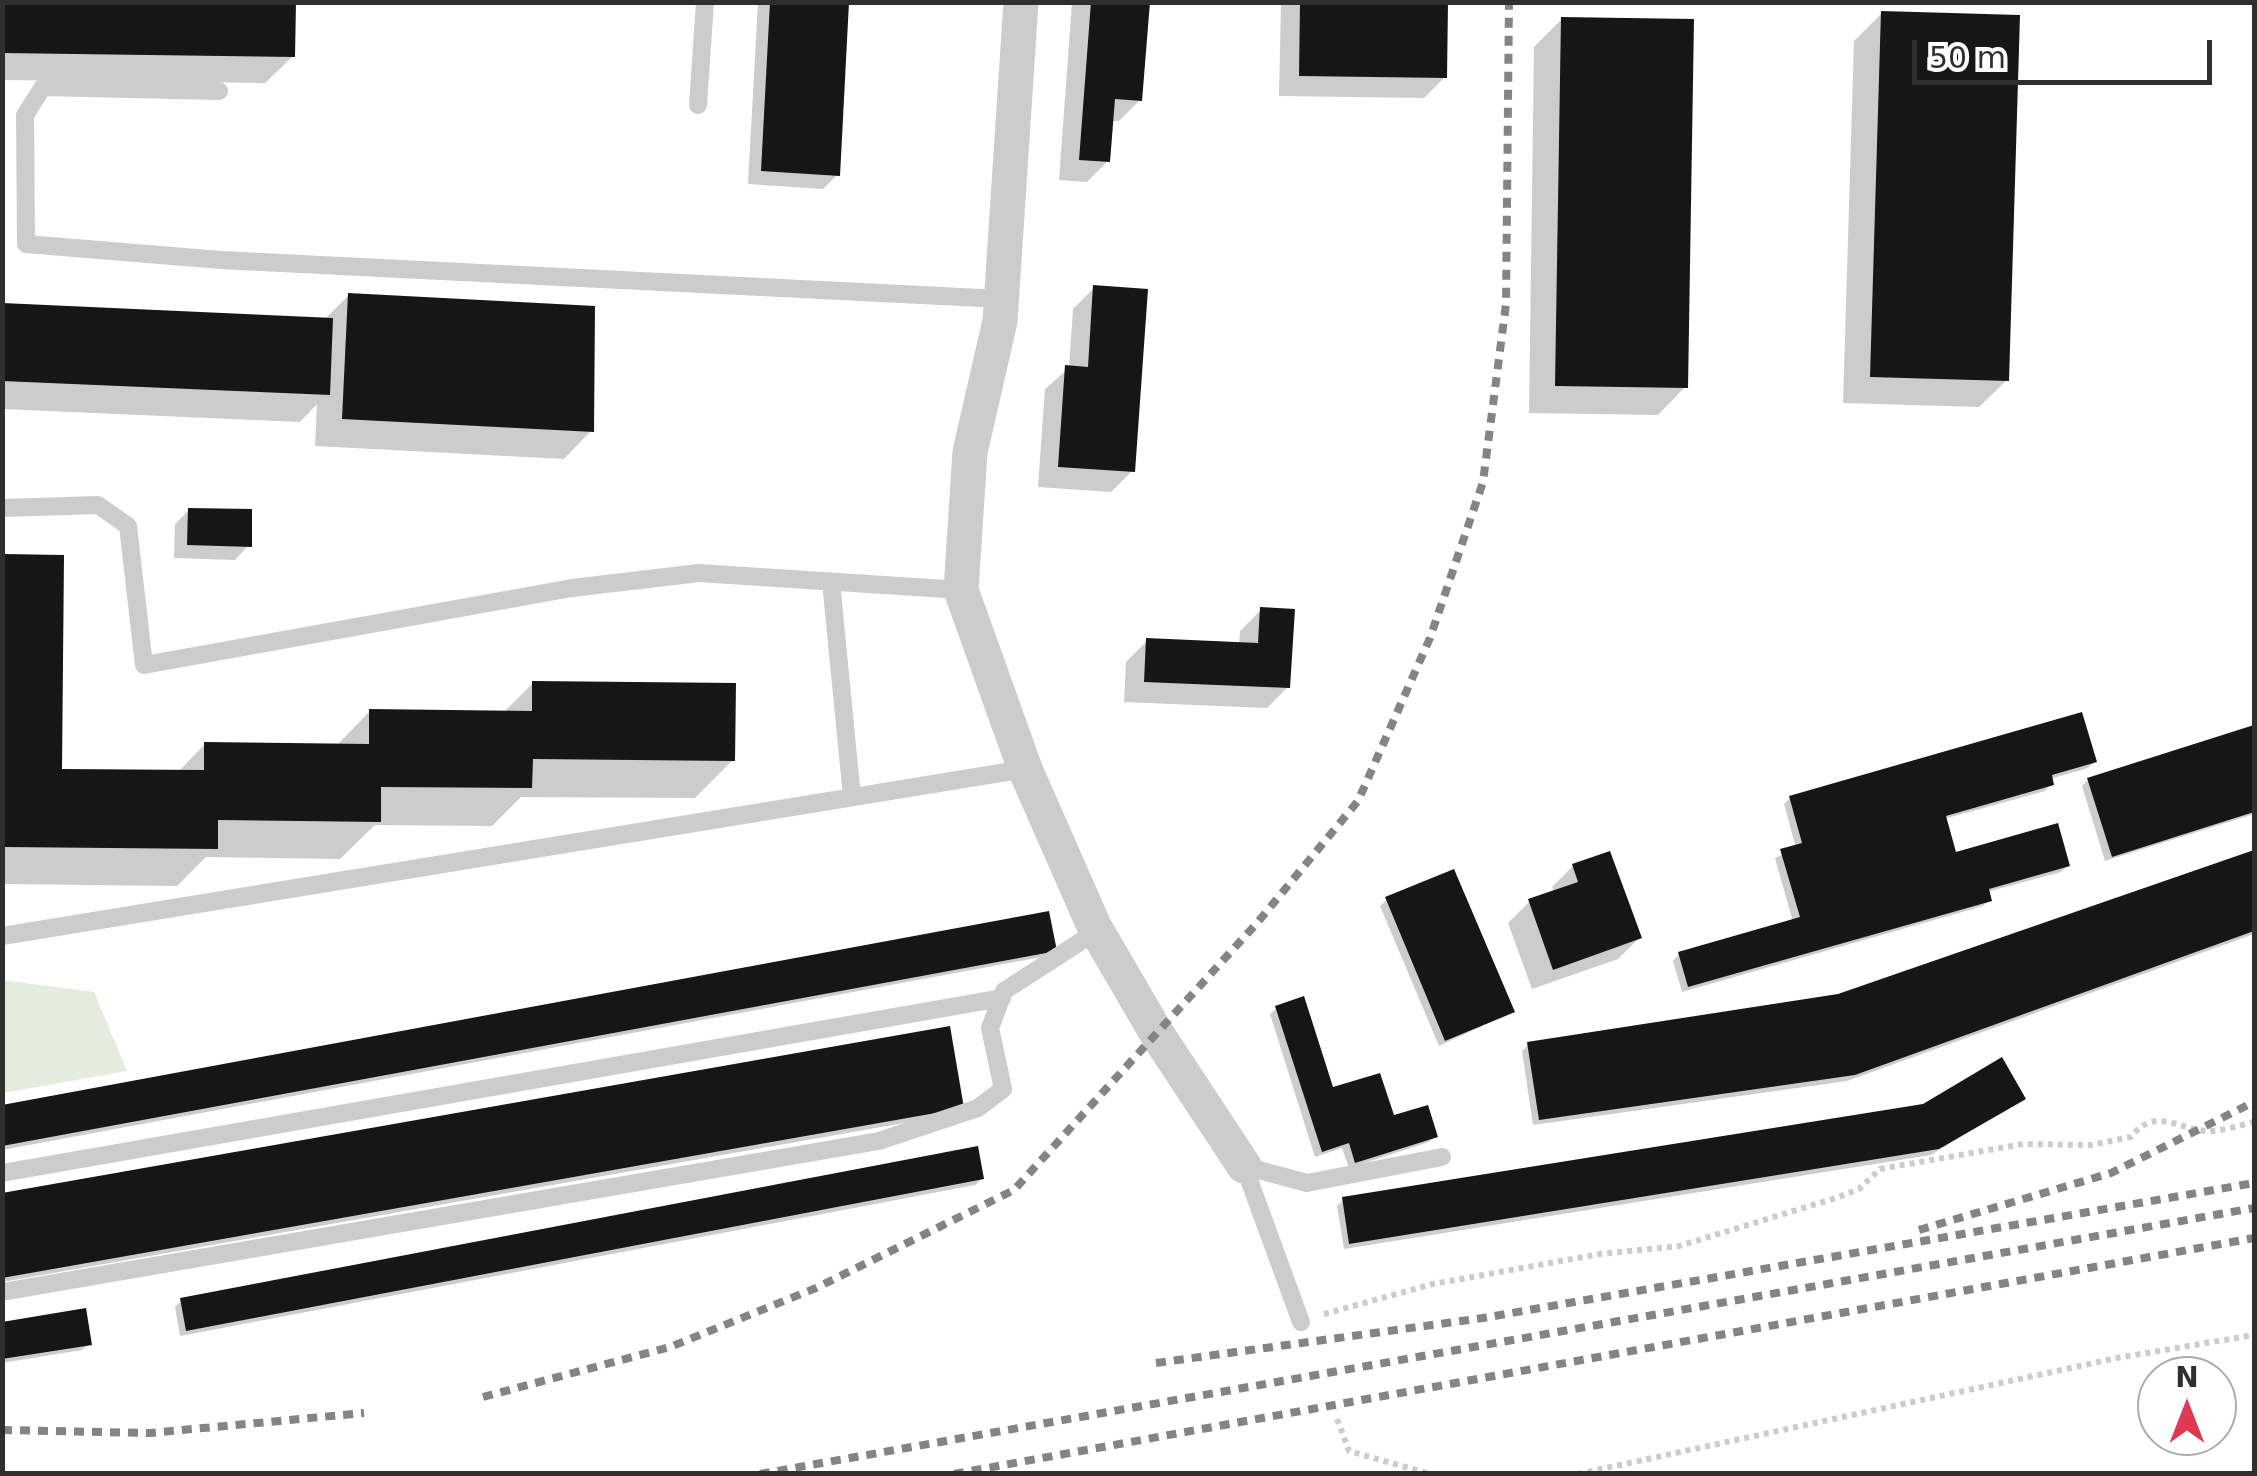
<!DOCTYPE html>
<style>
body{margin:0}
#map{position:relative;width:2257px;height:1476px;overflow:hidden;background:#fff;font-family:"DejaVu Sans",sans-serif}
canvas{display:block}
.frame{position:absolute;inset:0;border:5px solid #2f2f2f;pointer-events:none}
.north{position:absolute;left:2137px;top:1356px;width:100px;height:100px;box-sizing:border-box;background:#fff;border:2px solid #acacac;border-radius:50%;rotate:0deg;font-size:28px;font-weight:700;line-height:40px;text-align:center;color:#2f2f2f}
.north::after{content:'';display:block;margin:auto;width:35px;height:45px;background:#df3853;clip-path:polygon(50% 0,100% 100%,50% 72%,0 100%)}
.scale{position:absolute;left:1912px;top:40px;width:300px;height:45px;box-sizing:border-box;border:5px solid #2f2f2f;border-top:0;padding-left:12px;font-size:30px;line-height:35px;white-space:nowrap;color:#2f2f2f;-webkit-text-stroke:8px #fff;paint-order:stroke}
</style>
<div id="map">
<canvas width="2257" height="1476"></canvas>
<div class="frame"></div>
<div class="north">N</div>
<div class="scale">50 m</div>
</div>
<script>
const ctx = document.querySelector('canvas').getContext('2d');
ctx.lineJoin = 'round';
function paint(path, color) {
  ctx.fillStyle = color;
  ctx.fill(path, 'evenodd');
}
function stroke(path, color, width, dash) {
  ctx.strokeStyle = color;
  ctx.lineWidth = width;
  ctx.lineCap = dash ? 'butt' : 'round';
  ctx.setLineDash(dash || []);
  ctx.stroke(path);
}
paint(new Path2D(`
 M3,980l91,12 33,79 -124,22z`), '#e6ecdd');
paint(new Path2D(`
 M2,2l291,54 -28,27 -263,-3z
 M758,2h88l-9,173 -14,14 -75,-5z
 M1072,2h75l-7,98 -21,21h-8l-3,40 -21,21 -28,-2z
 M1281,2h165l-1,75 -21,21 -145,-2z
 M1882,13l125,367 -28,27 -136,-4 11,-362z
 M1562,19l123,368 -27,28 -129,-2 5,-366z
 M1094,288l38,183 -21,21 -73,-5 7,-98 24,-21 4,-59z
 M349,295l242,136 -27,28 -249,-13 2,-42 -17,18 -298,-13v-104l322,15z
 M189,510l60,35 -14,15 -61,-2 1,-34z
 M2,557l58,215 117,1 28,-29 131,2 34,-35 133,2 30,-30 200,77 -38,38 -174,-1 -29,29 -117,-1 -35,34 -134,-2 -29,29 -175,-2z
 M1261,610l27,77 -21,21 -143,-6 2,-40 21,-21 92,4 1,-14z
 M2254,727v87l-149,47 -23,-75 6,-6z
 M2094,762l-6,6 -38,11 1,5 -6,7 -101,28 11,36 113,10 -7,7 -74,20 2,8 -6,6 -301,86 -9,-31 6,-7 114,-32 -18,-64 21,-10 -12,-44 6,-6z
 M2254,853v81l-407,147 -314,44 -11,-74 7,-7 310,-47z
 M1573,866l66,72 -21,21 -86,30 -24,-66 21,-21 25,-9 -2,-6z
 M1387,900l125,112 -73,34 -59,-140z
 M1047,914v42l-1045,194v-42z
 M1277,1008l55,82 103,46 -6,6 -80,26 -7,-20 -27,9 -45,-143z
 M2023,1098l-92,57 -587,94 -7,-43 6,-6z
 M962,1107l-7,7 -953,168v-86z
 M982,1179l-7,6 -795,151 -5,-29 6,-6z
 M2,1325l87,19 -7,6 -80,13z`), '#0003');
paint(new Path2D(`
 M2,2h294l-1,55 -293,-4z
 M770,2h79l-9,174 -79,-5z
 M1091,2h59l-8,99 -27,-2 -5,63 -31,-2z
 M1300,2h148l-1,76 -148,-2z
 M1881,11l139,4 -11,366 -139,-4z
 M1561,17l133,2 -6,369 -133,-2z
 M1093,285l55,4 -13,183 -77,-5 7,-102 23,2z
 M348,293l247,13 -1,126 -252,-13z
 M2,303l331,15 -3,77 -328,-14z
 M188,508l64,1v38l-65,-2z
 M2,554l62,1 -2,214 142,1v-28l165,2v-35l163,2v-30l204,2 -1,78 -202,-2 -1,29 -151,-1v35l-163,-2v29l-215,-2z
 M1260,607l35,2 -5,79 -146,-6 2,-44 112,5z
 M2082,712l15,50 -45,13 2,10 -108,31 10,36 102,-29 12,43 -81,23 3,12 -304,86 -10,-35 122,-35 -20,-68 22,-6 -13,-47z
 M2254,725v87l-142,45 -25,-79z
 M2254,850v81l-399,144 -316,45 -12,-78 311,-48z
 M1610,851l32,87 -89,32 -25,-71 50,-17 -6,-18z
 M1454,869l61,143 -70,29 -60,-144z
 M1049,911l8,40 -1055,195v-41z
 M1304,996l29,91 47,-14 14,42 34,-10 10,32 -83,26 -6,-20 -27,9 -47,-146z
 M950,1026l14,82 -962,170v-85z
 M2002,1057l24,42 -87,50 -590,95 -7,-47 581,-93z
 M978,1146l6,33 -798,152 -6,-33z
 M86,1308l6,37 -90,14v-37z`), '#161616');
stroke(new Path2D(`
 M1324,1314l109,-30 167,-30 79,-8 157,-48 23,-9 21,-20 143,-25 68,1 40,-8c23,-30 45,-9 75,-6 13,1 35,-6 48,-9
 M1337,1419l12,32 81,23
 M1578,1474l539,-116 137,-23`), '#ccc', 6, [5, 5]);
stroke(new Path2D(`
 M219,91l-176,-4 -18,28 1,129 195,16 780,39
 M698,105l7,-103
 M2,508l96,-3 30,21 16,139 428,-77 127,-15 262,17
 M831,582l21,215
 M2,936l1023,-167
 M1244,1166l63,17 135,-26
 M1244,1166l57,156
 M2,1173l1000,-175
 M2,1292l877,-151 99,-33 25,-19 -13,-61 14,-37 93,-60`), '#ccc', 18);
stroke(new Path2D(`
 M1021,2l-21,319 -30,131 -9,138 64,179 69,157 63,108 87,132`), '#ccc', 35);
stroke(new Path2D(`
 M1919,1230l192,-57 143,-71
 M1156,1363l327,-45 771,-135
 M483,1397l187,-50 146,-59 198,-98 243,-267 101,-122 72,-163 53,-156 23,-178 3,-302
 M2,1430l148,3 214,-20
 M760,1474l1494,-266
 M954,1474l1300,-236`), '#848484', 8, [10, 8]);
</script>
